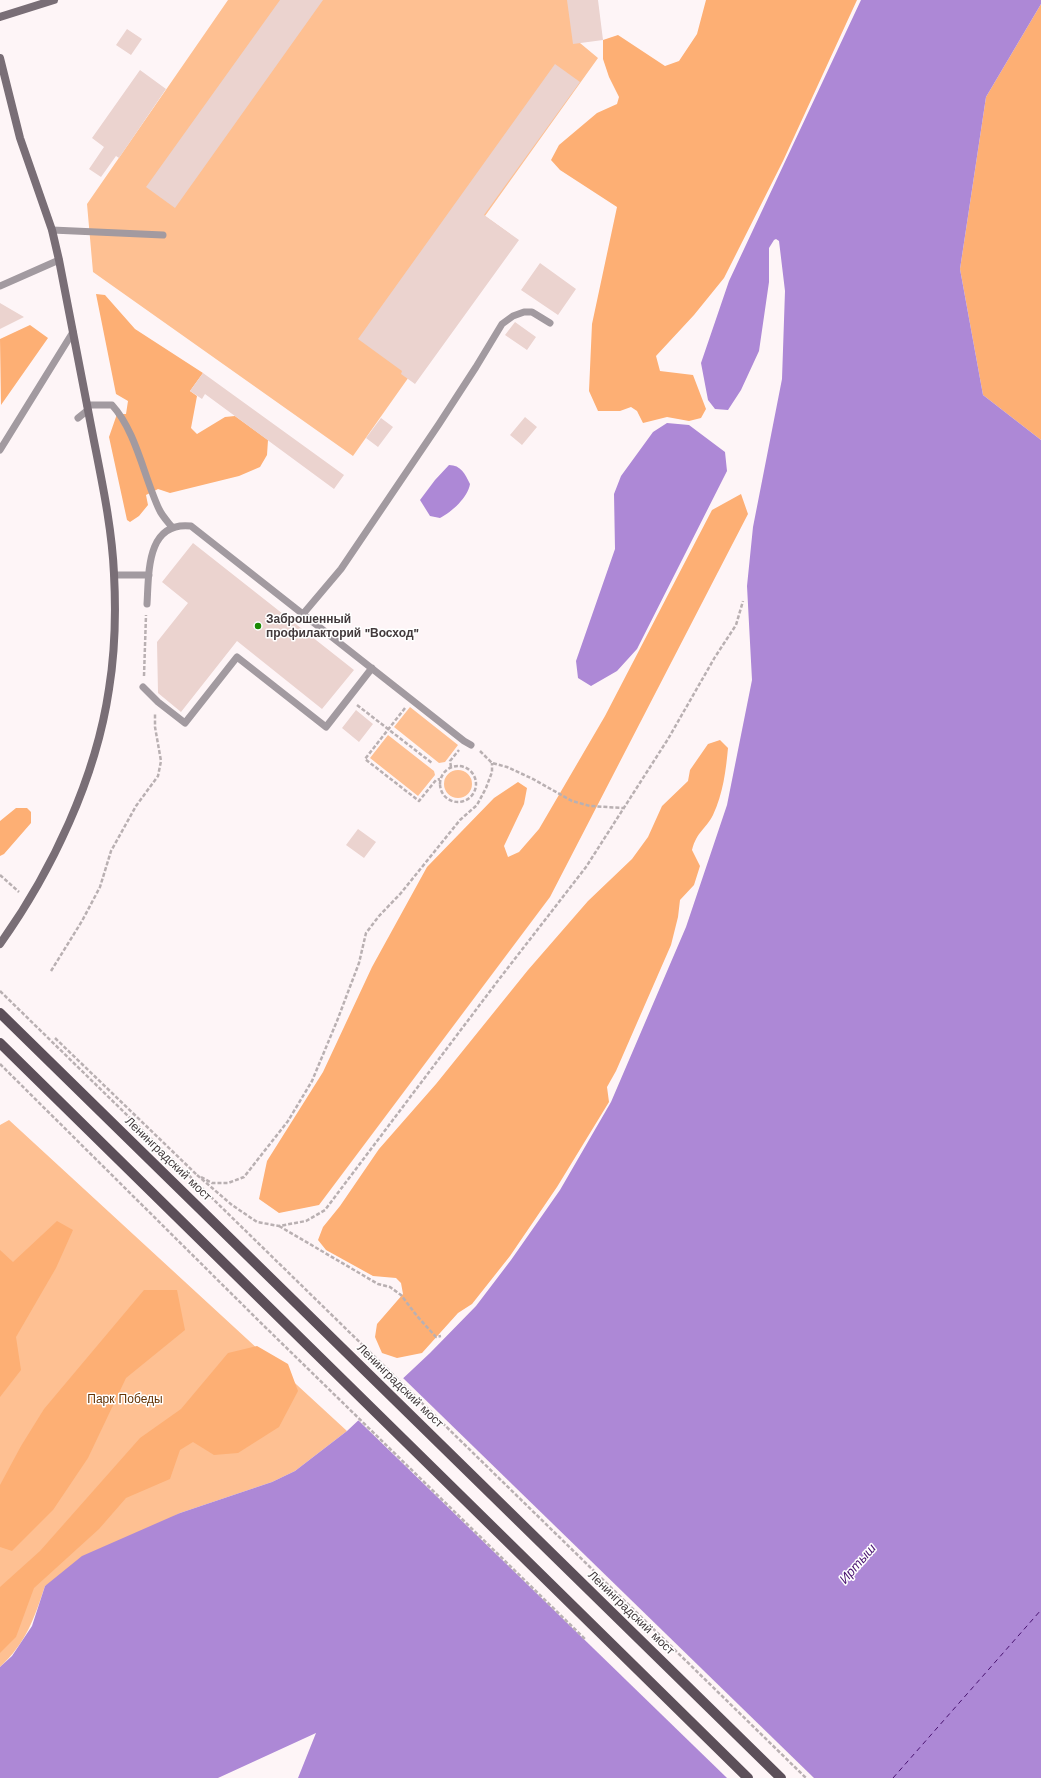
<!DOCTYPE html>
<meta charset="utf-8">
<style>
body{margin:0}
canvas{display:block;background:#fef5f7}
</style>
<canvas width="1041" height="1778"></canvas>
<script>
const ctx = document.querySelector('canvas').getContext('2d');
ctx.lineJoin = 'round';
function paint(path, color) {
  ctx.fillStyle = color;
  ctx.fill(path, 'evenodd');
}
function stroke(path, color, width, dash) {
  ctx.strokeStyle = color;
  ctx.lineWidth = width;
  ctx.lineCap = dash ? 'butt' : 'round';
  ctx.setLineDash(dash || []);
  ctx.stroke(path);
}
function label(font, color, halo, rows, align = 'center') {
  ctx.font = font + ' "Work Sans",sans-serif';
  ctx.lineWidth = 3;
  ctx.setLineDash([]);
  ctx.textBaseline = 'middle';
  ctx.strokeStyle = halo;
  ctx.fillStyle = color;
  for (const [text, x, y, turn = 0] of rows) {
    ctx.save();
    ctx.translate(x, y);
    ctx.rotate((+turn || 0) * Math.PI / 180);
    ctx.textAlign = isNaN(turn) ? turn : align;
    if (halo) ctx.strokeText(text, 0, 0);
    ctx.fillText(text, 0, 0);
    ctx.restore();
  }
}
paint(new Path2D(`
 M228,0h365l-13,43 18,15 -113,158 25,18 -157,222 -260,-184 -6,-68z
 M410,707l48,38 -13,17 -6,1 -45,-36z
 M388,735l46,36 1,4 -17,21 -48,-38z
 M444 784a14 14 0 1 1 28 0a14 14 0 1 1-28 0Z
 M9,1120l338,311 -52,40 -23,11 -92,31 -135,73c-11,33 -19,57 -45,81v-542z`), '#fec092');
paint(new Path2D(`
 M706,0h151l-74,161 -59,117 -30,37 -38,41 4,15 33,4 13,34 -5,9 -12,3 -22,-4 -24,6 -6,-12 -6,-4 -11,4h-22l-9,-20 3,-67 25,-117 -57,-37 -9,-10 8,-15 38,-32 20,-9 2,-7 -10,-20 -6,-18v-19l15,-5 47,31 14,-5 18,-27z
 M1041,4v436l-58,-45 -23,-126 26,-172z
 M96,294l9,1 30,34 68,44 -13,18 7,5 -6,32 6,6 28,-17 10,-1 33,24 -1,15 -7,12 -21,9 -69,17 -12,-4 -12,6 2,10 -9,11 -9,6 -3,-2 -18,-83 8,-23h9l2,-13 -12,-7z
 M30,325l18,13 -47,67 -1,-66z
 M741,494l7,20 -198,383 -231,308 -40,8 -20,-14 8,-38 56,-89 49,-105 55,-100 67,-69 24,-16 9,6 -3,16 -20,42 4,11 11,-5 20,-23 66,-113 107,-206z
 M720,740l8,8c-2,22 -5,46 -15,67 -7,14 -16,16 -21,35l8,16 -6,19 -14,15 -2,17 -7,28 -55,126 -9,16 2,15 -52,85 -47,69 -38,48 -14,9 -36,40 -25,5 -15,-5 -7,-16 2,-13 26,-30 -2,-11 -5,-5 -23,-2 -47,-26 -8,-10 5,-13 17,-21 39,-57 57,-65 92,-114 60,-69 44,-42 16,-22 14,-31 26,-25 2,-11 18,-26z
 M16,808h11l4,4v11l-27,31 -4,2v-35z
 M57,1221l16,9 -17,38 -40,69 5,33 -21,27v-147l13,12z
 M144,1290h33l8,40 -59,48 -38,80 -35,52 -41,41 -12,-4v-62l21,-39 23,-37z
 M257,1346l31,18 10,27 -19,36 -41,26 -24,2 -21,-13 -13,8 -10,29 -44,19 -27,31 -65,59 -18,49 -16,16v-66l40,-36 100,-113 41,-29 47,-56z`), '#fdaf74');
paint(new Path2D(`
 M861,0h180v4l-55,93 -26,172 23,126 58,45v1338h-743l18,-45 -98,45h-218v-111l12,-11 20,-30 13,-40 37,-30 98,-43 92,-31 23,-11 52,-40 83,-78 46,-47 35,-46 49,-70 51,-88 75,-175 41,-122 25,-125 -5,-94 6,-59 29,-148 3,-88 -6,-50 -3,-2 -2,1 -5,8v34l-10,69 -18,39 -13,20 -13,-1 -7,-9 -7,-37 28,-82z
 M667,423l22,2 36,27 2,19 -90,178 -20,22 -26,15 -13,-8 -2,-17 39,-112 -1,-55 7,-18 32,-44z
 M449,465c12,0 16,9 21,19 -2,13 -18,28 -30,34l-10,-2 -10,-16 15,-20z`), '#ad88d6');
paint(new Path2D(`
 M402,1377l412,401h-87l-370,-359z`), '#fef5f7');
stroke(new Path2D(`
 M893,1778l148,-168`), '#48126f', 1, [5, 4]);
paint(new Path2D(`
 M280,0h43l-148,208 -29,-21z
 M567,0h31l5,40 -30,4z
 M127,29l15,10 -11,16 -15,-10z
 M555,64l25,18 -96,133 35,25 -104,144 -14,-10 1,-3 -44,-32z
 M140,70l26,19 -47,69 -3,-2 -15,21 -12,-8 15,-22 -12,-9z
 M540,263l36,26 -18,26 -37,-25z
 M0,303l24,14 -24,12z
 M515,322l21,15 -9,13 -22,-15z
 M203,373l141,102 -10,14 -129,-95 -3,5 -12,-8z
 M525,417l12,10 -15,18 -12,-10z
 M381,418l12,9 -15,20 -12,-9z
 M193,543l161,127 -32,39 -85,-68 -56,71 -23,-19 -1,-51 31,-39 -26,-21z
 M356,710l17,14 -14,18 -17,-14z
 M358,829l18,13 -12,16 -18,-13z`), '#ebd3cf');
stroke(new Path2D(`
 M144,676l2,-61
 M357,705l75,58
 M405,708l-40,51 54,42 17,-21 4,-1
 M480,751l12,12 15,4 26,12 39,22 18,5 33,2
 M440 784a18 18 0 1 1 36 0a18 18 0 1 1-36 0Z
 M451,767l-1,-6 9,-11
 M0,875l19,17
 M51,971l31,-50 18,-34 11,-36 25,-45 22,-30 3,-15 -6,-34v-13
 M0,991l806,787
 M55,1038l142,137
 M0,1064l260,258 325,317
 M197,1175l35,30 25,17 22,4 27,-5 19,-11 175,-232 86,-111 82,-128 47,-82 21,-32 7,-24
 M201,1177l11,6h16l16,-6 44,-56 24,-40 25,-60 22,-58 7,-30 13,-17 22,-23 59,-73 17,-15 9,-17 6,-16v-9
 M279,1226l99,58 12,3 11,8 16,21 19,21 5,-1`), '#b9b0b2', 2.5, [4, 2]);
stroke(new Path2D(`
 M52,230l111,5
 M0,286l59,-26
 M87,405h25c24,26 32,72 47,104 3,7 9,13 13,18
 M78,418l10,-8
 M0,450l73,-118
 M114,575h35
 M147,604c2,-31 -1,-83 44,-78l273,215 7,4
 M303,614l38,-45 98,-145 37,-57 26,-43 11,-8 11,-4h8l18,11
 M143,687l15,15 27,21 52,-66 89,70 46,-59`), '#a29aa0', 7);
stroke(new Path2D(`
 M0,17l54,-17
 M0,58l20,80 32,92 7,30c11,59 23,117 34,176 9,46 19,92 21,138 2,38 1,78 -5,115 -13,89 -57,182 -109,255`), '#796e76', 8);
stroke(new Path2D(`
 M0,1013l781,765
 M0,1043l748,735`), '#5c4f59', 10);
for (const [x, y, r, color] of [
 [258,626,4,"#1b8903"]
]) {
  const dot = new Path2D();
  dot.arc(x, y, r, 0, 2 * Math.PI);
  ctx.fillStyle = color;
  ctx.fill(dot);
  stroke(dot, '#fff', 1.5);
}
label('bold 12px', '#433a3c', '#fff', [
 ["Заброшенный",266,619],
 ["профилакторий \"Восход\"",266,633]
], 'left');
label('12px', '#433a3c', '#fff', [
 ["Ленинградский мост",168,1159,44],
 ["Ленинградский мост",400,1386,44],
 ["Ленинградский мост",631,1613,44]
]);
label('12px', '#653404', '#fff', [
 ["Парк Победы",125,1399]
]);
label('italic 13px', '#48126f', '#fff', [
 ["Иртыш",858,1564,-49]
]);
</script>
